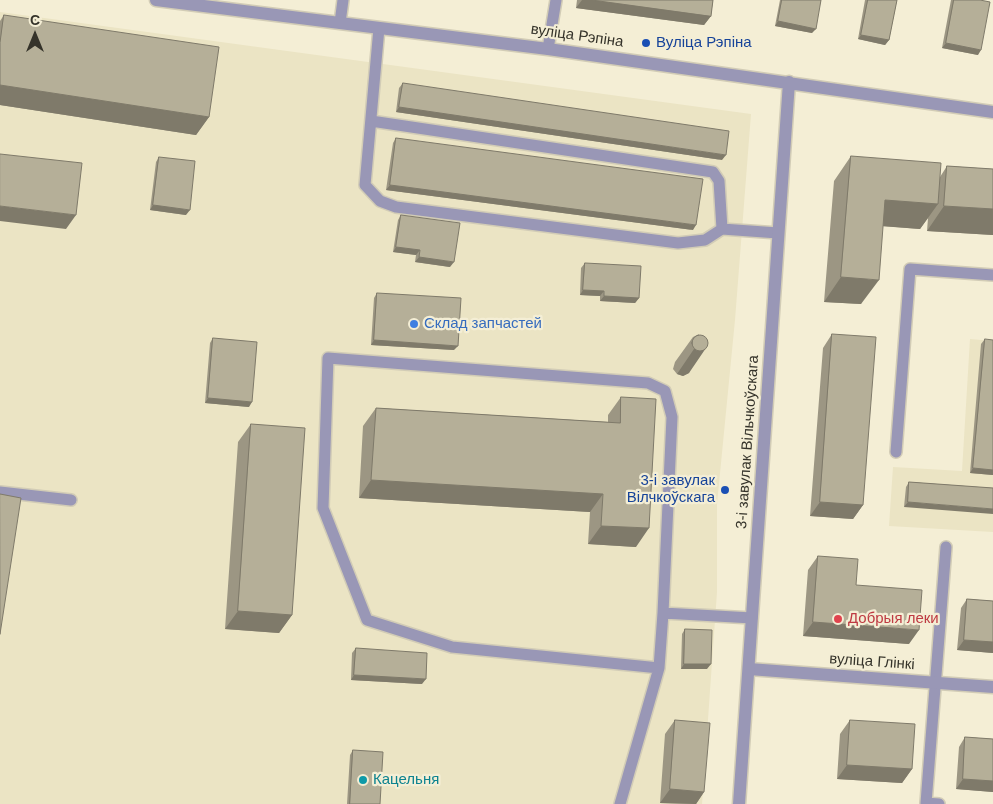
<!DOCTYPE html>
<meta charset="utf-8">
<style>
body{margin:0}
#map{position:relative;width:993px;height:804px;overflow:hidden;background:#f4eed5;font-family:Helvetica,sans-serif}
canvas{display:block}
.north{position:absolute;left:10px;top:10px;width:50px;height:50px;-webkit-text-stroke:4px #f4eed5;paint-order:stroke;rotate:0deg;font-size:14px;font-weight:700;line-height:20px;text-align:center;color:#35332a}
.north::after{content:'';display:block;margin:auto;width:18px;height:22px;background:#35332a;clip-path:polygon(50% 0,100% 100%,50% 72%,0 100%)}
</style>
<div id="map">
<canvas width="993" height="804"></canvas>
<div class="north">С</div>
</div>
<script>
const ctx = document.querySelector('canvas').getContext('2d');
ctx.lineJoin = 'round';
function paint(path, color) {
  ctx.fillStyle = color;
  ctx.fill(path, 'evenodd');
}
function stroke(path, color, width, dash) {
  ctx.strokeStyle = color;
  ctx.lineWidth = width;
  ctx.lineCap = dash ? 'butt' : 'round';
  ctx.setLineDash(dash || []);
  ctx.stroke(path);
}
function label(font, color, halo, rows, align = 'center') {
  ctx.font = font + ' Helvetica,sans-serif';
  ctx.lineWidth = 4.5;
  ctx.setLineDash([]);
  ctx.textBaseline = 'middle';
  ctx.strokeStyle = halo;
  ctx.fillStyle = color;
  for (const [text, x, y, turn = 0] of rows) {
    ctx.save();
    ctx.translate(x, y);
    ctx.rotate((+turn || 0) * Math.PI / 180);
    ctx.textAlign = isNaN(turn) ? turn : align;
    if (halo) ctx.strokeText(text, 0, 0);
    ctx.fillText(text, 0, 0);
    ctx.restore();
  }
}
paint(new Path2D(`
 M0,12l751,102 -16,206 -18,184v88l-15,212h-702z
 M970,339l23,2v191l-104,-6 4,-59 69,4z`), '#ebe4c4');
const service = new Path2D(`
 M340,23l3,-23
 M379,28l-14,157 15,16 16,6 282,36 27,-3 17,-11 56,4
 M548,49l8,-49
 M371,121l342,51 6,9 3,48
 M896,452l14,-183 83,6
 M0,492l71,8
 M659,668l-207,-21 -85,-27 -44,-112 5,-150 320,25 17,8 7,26 -9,196
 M620,804l39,-136 4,-55 89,5
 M939,804l-13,-1 20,-256`);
const minor = new Path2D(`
 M749,669l244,18`);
const tertiary = new Path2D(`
 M156,0l392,49 445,63
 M739,804l50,-722`);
stroke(service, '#d2ccb6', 14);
stroke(minor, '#d2ccb6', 15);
stroke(tertiary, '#d2ccb6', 15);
stroke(service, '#9997b6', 11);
stroke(minor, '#9997b6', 12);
stroke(tertiary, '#9997b6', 12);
paint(new Path2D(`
 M577,0h136l-2,16 -7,9 -128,-17z
 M780,0h41l-9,33 -37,-7z
 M865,0h32l-8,40 -4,5 -27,-6z
 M951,0h29l-2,55 -36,-7z
 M4,15l205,102 -13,18 -196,-30v-84z
 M403,83l319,77 -326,-48 3,-24z
 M396,138l297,92 -307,-40 7,-47z
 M851,156l89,21 7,-11 46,3v66l-66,-4 1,-13 -8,11 -37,-3 -22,78 -37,-2 10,-121z
 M159,157l27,58 -36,-5 6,-48z
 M401,215l49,52 -35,-5 1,-7 -23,-3 5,-32z
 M585,263l54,35 -4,5 -35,-2v-5l-20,-1 1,-27z
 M377,293l77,57 -83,-5 3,-47z
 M699,334l-10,39 -6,3 -6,-2 -4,-5 2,-7 18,-25z
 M832,334l31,171 -10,14 -43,-3 13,-168z
 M213,338l36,69 -44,-4 5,-60z
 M985,339l8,136 -23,-2 11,-129z
 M621,397l15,150 -48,-3 2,-32 -231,-14 4,-72 13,-18 232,14v-7z
 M251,424l41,191 -13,18 -54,-4 13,-187z
 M909,482l84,6 -89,19 2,-20z
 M818,556l91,88 -106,-8 5,-66z
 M967,599l26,2v52l-36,-3 4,-42z
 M685,629l22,40h-26l1,-35z
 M356,648l66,36 -71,-4 1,-27z
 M675,720l29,72 -8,12 -36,-1 5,-69z
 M850,720l62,49 -10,14 -65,-4 3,-45z
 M965,737l28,2v53l-37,-3 3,-42z
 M353,750l27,54h-33l3,-49z`), '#9c9683');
paint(new Path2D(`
 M582,0h10l119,16 -7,9 -128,-17z
 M778,21l38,8 -4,4 -37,-7z
 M861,35l28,5 -4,5 -27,-6z
 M946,43l35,7 -3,5 -36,-7z
 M0,85l209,32 -13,18 -196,-30z
 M399,107l327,48 -4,5 -326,-48z
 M390,185l306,40 -3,5 -307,-40z
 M885,200l53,4 -18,25 -53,-4z
 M153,205l37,5 -4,5 -36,-5z
 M0,206l76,9 -10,14 -66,-8z
 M944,206l49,3v26l-66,-4z
 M396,247l24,3 -4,5 -23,-3z
 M419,257l35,5 -4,5 -35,-5z
 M841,277l38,3 -18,24 -37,-2z
 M583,290l21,1 -4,5 -20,-1z
 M604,296l35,2 -4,5 -35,-2z
 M374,340l84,6 -4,4 -83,-5z
 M706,348l-17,25 -6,3 -6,-2 17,-25z
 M208,398l44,4 -3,5 -44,-4z
 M973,468l20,2v5l-23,-2z
 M371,480l232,14 -13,18 -231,-14z
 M820,502l43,3 -10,14 -43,-3z
 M908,502l85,7v5l-89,-7z
 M601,526l48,2 -13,19 -48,-3z
 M238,611l54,4 -13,18 -54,-4z
 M813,622l106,8 -10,14 -106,-8z
 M964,640l29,2v11l-36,-3z
 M684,664h27l-4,5h-26z
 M354,675l72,4 -4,5 -71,-4z
 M847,765l65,4 -10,14 -65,-4z
 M963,779l30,2v11l-37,-3z
 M670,789l34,3 -8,12 -36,-1z`), '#7f7a6a');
const building = new Path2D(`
 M592,0h121l-2,16z
 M782,0h39l-5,29 -38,-8z
 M868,0h29l-8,40 -28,-5z
 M954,0h26l10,2 -9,48 -35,-7z
 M4,15l215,32 -10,70 -209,-32v-42z
 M403,83l326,48 -3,24 -327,-48z
 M396,138l307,41 -7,46 -306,-40z
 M0,154l82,9 -6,52 -76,-9z
 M851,156l90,7 -3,41 -53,-4 -6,80 -38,-3z
 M159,157l36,4 -5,49 -37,-5z
 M947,166l46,3v40l-49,-3z
 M401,215l59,8 -6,39 -35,-5 1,-7 -24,-3z
 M585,263l56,3 -2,32 -35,-2v-5l-21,-1z
 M377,293l84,5 -3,48 -84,-6z
 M832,334l44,3 -13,168 -43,-3z
 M692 343a8 8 0 1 1 16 0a8 8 0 1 1-16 0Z
 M213,338l44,4 -5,60 -44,-4z
 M985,339l8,1v130l-20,-2z
 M621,397l35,2 -7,129 -48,-2 2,-32 -232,-14 5,-72 244,15z
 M251,424l54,4 -13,187 -54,-4z
 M909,482l84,6v21l-85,-7z
 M0,494l21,4 -21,136z
 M818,556l40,3 -2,26 66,5 -3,40 -106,-8z
 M967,599l26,2v41l-29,-2z
 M685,629l27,1 -1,34h-27z
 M356,648l71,5 -1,26 -72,-4z
 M675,720l35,3 -6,69 -34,-3z
 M850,720l65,4 -3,45 -65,-4z
 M965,737l28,2v42l-30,-2z
 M353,750l30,2 -3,52h-30z`);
paint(building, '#b5af98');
stroke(building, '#7f7a6a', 1);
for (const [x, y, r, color] of [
 [646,43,5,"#1a4fb4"],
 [414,324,5,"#3f7fe0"],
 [725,490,5,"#1a4fb4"],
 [838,619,5,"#e0444e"],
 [363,780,5,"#0f9aa8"]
]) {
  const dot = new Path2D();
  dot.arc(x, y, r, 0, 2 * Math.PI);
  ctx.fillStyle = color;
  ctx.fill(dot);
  stroke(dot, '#f4eed5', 2);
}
label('15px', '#35332a', '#f4eed5', [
 ["вуліца Рэпіна",577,36,8],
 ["3-і завулак Вільчкоўскага",748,442,-86],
 ["вуліца Глінкі",872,662,4]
]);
label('15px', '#164399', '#f4eed5', [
 ["Вуліца Рэпіна",656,43],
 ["3-і завулак",715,481,"right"],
 ["Вілчкоўскага",715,498,"right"]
], 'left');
label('15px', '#366cbe', '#f4eed5', [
 ["Склад запчастей",424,324]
], 'left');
label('15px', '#be3a42', '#f4eed5', [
 ["Добрыя леки",848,619]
], 'left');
label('15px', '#0d838f', '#f4eed5', [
 ["Кацельня",373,780]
], 'left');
</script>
